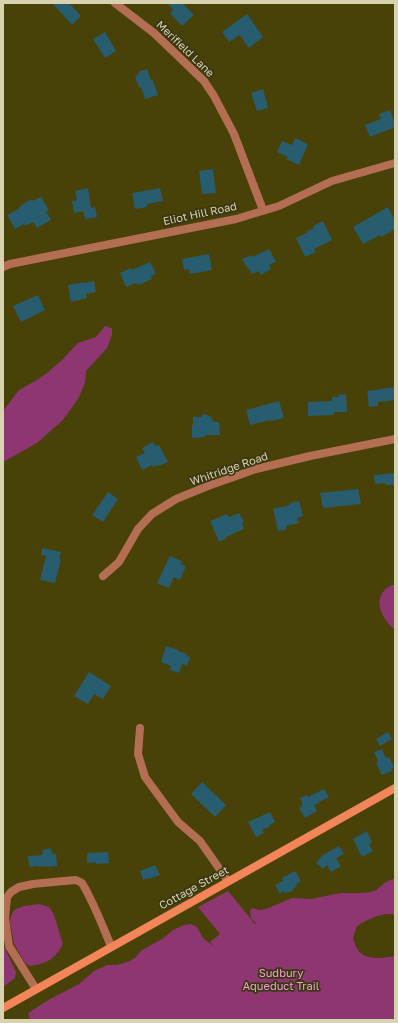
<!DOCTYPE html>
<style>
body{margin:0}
#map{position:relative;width:398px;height:1023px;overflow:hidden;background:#484108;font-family:"Golos Text",sans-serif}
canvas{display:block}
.frame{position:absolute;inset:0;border:4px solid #d7d3b1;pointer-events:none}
</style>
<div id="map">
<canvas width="398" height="1023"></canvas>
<div class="frame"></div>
</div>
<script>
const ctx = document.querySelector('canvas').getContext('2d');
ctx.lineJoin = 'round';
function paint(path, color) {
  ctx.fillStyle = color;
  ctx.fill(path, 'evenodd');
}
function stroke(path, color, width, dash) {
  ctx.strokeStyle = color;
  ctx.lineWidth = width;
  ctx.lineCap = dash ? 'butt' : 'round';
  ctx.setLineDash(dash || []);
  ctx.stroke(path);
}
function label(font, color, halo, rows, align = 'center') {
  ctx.font = font + ' "Golos Text",sans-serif';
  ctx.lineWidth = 3.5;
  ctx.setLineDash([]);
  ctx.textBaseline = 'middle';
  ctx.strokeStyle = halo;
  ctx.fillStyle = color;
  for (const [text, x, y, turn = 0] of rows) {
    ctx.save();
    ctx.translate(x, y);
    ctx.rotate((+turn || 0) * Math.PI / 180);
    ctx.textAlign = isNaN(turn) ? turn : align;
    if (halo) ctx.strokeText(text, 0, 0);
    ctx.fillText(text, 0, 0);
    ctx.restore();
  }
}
paint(new Path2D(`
 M105,326l7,2v7l-5,13 -21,23 -1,12 -7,16 -15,21 -26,23 -34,19v-51l16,-21 16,-9 12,-8 15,-13 16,-17 18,-6z
 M392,585h3v45c-14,-11 -25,-35 -3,-45z
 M393,879l2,1v35c-12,-4 -28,5 -38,11l-4,12c1,4 3,9 5,12 7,11 26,8 37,6v64h-365l-2,-7 22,-14 29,-15 15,-13 13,-6h10l13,-4 6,-4 6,-7 20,-11 11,-9 11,-5 7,-1 6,3 6,11 10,8 -3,-4 10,-8 -22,-27 30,-16 27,33 1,-1 -5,-5 -1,-7 2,-3 7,2 7,-1 26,-11 18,1 31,-6h22l12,-2 11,-9z
 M39,904l10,3 5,8 9,29c-8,15 -16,20 -33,22l-5,-3 -11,-19 -4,-22 1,-6 3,-6 10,-4z
 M3,944l13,28 -1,6 -12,9z`), '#8d3671');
paint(new Path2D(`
 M52,3h17l12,13 -9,9z
 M167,3h15l12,12 -12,11 -12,-13 3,-4z
 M247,14l16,23 -14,11 -9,-13 -11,7 -7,-10z
 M105,32l11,19 -11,7 -1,-3h-1l-10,-16z
 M147,69l4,11 1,-1 6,16 -13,4 -4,-12 -2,1 -4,-12 4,-2 -1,-2z
 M263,89l5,19 -11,3 -6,-18z
 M390,110l5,14v3l-25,10 -5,-12 16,-6 -2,-5z
 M295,138l13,6 -9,21 -13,-6 2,-2 -11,-5 5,-11 10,4z
 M213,169l3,24 -14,1 -3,-23z
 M88,188l3,20 4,-1 2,10 -12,2 -2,-8 -9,2 -2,-12 5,-1 -2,-9z
 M160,188l3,13 -16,3v3l-12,2 -3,-16z
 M41,197l8,13 -3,2 5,8 -14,8 -4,-6 -8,4 -1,-2 -9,5 -8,-14 13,-7 -1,-1 12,-8 1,2z
 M388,207l7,14v8l-14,8 -1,-2 -17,9 -10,-17z
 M323,221l9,19 -18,9 2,3 -11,5 -9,-19 11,-5 -1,-1 8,-4 -1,-2z
 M269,249l7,13 -7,3 2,4 -10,6 -2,-4 -7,3 -3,-5h-1l-6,-10 10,-4 1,2z
 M209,254l3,16 -22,4 -1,-5 -5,1 -2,-11z
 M150,262l6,12 -6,2 2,3 -14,6 -2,-2 -10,4 -6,-14 11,-5 1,2z
 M94,281l2,11 -10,2 1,4 -16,4 -3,-17 16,-3v1z
 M38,295l7,15 -24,12 -8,-16z
 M395,387v13l-17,2v4l-9,1 -2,-16z
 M346,394l1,18h-13v3l-26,1v-14l24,-1v-4h7l-1,-2z
 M279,401l5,17 -13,3 -1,-1 -20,5 -4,-15z
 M202,414l5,1 3,1 4,6h5l1,13h-15v2l-13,1v-13h1v-8h9z
 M153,442l2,4 4,-1 9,17 -9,4 -1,-1 -5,2 -1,-2 -10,5 -6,-13 9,-4 -3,-5z
 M395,473v12h-9l-1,-2 -10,1 -1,-9z
 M358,489l3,15 -38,4 -3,-15z
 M108,492l10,7 -15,23 -11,-7z
 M299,501l4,15 -6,2 2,5 -13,3 1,3 -9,2 -5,-22 17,-4v-2z
 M239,513l5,9 -2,1 2,6 -18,8v2l-7,3 -9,-21 17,-7 2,3z
 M42,548l19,4 -2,7h2l-6,24 -15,-3 6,-24 -5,-1z
 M170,556l12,5 -2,3 6,2 -6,14 -6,-3 -5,11 -12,-5z
 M166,646l13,4 -1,1 9,3 -1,2 4,1 -3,9 -5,-2 -3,9 -9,-3 1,-4 -10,-4z
 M89,672l22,14 -8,13 -9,-5 -6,10 -14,-8z
 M388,732l4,7 -12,7 -4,-7z
 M382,749l4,9 3,-1 5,10 -3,2 1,2 -10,4 -6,-12 2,-1 -1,-2h1l-4,-8z
 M202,782l24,23 -11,12 -24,-23z
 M324,789l5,8 -15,8 3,6 -12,7 -6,-10 3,-2 -1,-1 2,-1 -3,-6 7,-3 1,2z
 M270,812l5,10 -5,3v1l-8,4 2,3 -8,4 -8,-15z
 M367,831l5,12 -3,1 4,7 -11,6 -9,-18z
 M339,846l5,8 -8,4 5,8 -10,6 -4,-7 -4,4 -7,-6 7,-8z
 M51,848l1,6h4l1,12 -12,1 -1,-1 -6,1v-1l-9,1 -1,-11 15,-1 -1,-5z
 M108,852l1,11 -13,1v-2l-9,1v-10z
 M155,865l5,10 -12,4v-1l-5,2 -3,-9z
 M295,871l6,10 -5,3 1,2 -3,2 -2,3 -7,2 -1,-2 -4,3 -5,-9 8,-4 -1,-3z`), '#285d6f');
stroke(new Path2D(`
 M115,3l39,30 50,48 10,15 20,38 29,76
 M3,267l7,-3 226,-45 43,-13 53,-25 63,-18
 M103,576l16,-14 19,-33 14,-15 24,-15 32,-13 48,-17 54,-13 85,-17
 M140,728l-2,26 7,23 33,45 22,19 28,40
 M36,989l-27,-43 -4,-28 2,-21 4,-5 8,-5 14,-3 31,-3 12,-1 6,3c12,20 20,42 29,63`), '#b46e53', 8);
stroke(new Path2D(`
 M3,1008l392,-220`), '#f38558', 8);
label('11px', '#d7d3b1', '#3b3712', [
 ["Merifield Lane",185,49,44],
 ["Eliot Hill Road",200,214,-12],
 ["Whitridge Road",229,469,-19],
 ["Cottage Street",194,888,-29]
]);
label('11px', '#f1a1d3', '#3b3712', [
 ["Sudbury",281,974],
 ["Aqueduct Trail",281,987]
]);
</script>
